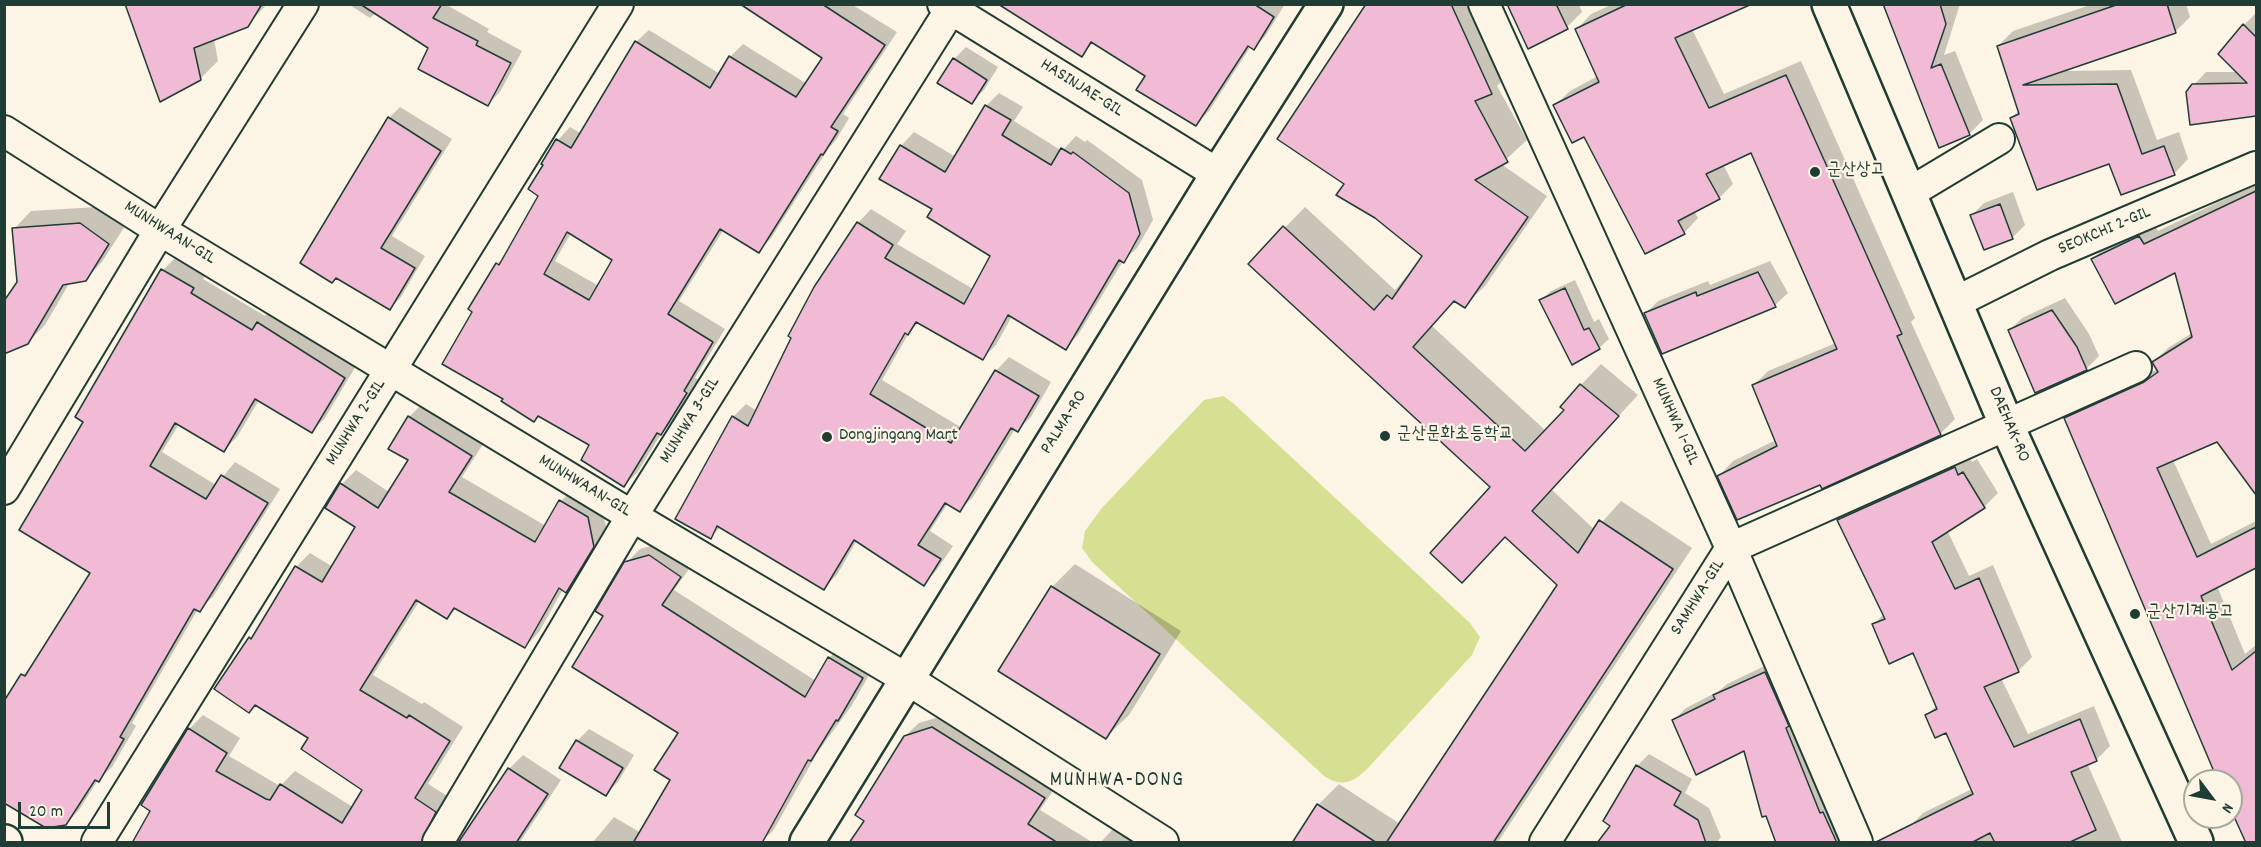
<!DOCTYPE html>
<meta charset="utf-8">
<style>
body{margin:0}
#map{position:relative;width:2261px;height:847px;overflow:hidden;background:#fcf5e5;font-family:Dekko,sans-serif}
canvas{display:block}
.frame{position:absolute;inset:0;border:6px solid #1f3d34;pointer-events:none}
.north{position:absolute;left:2183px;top:769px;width:60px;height:60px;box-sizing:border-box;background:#fcf5e5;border:2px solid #a4ab9e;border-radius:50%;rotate:122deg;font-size:16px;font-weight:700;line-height:24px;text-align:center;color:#1f3d34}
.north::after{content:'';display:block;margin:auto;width:21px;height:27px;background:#1f3d34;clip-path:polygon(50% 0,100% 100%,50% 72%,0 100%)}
.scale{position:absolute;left:18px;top:802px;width:92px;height:27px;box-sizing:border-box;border:3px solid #1f3d34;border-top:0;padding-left:8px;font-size:18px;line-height:21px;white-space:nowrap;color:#1f3d34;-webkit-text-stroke:4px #fcf5e5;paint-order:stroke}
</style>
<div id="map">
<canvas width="2261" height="847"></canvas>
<div class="frame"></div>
<div class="north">N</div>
<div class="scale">20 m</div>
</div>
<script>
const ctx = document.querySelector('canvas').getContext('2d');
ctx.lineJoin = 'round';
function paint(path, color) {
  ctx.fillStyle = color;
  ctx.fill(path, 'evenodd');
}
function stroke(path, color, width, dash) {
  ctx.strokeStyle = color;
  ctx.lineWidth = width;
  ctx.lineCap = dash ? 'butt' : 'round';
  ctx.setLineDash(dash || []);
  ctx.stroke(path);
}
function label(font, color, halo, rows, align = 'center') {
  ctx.font = font + ' Dekko,"Poor Story",sans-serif';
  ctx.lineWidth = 4.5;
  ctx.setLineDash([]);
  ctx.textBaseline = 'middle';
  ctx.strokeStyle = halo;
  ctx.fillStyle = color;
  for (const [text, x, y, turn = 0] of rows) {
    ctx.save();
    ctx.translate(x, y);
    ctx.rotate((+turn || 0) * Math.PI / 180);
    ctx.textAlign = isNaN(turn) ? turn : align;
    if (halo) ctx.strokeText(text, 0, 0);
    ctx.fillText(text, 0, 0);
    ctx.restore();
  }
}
paint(new Path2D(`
 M1223,396l10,7 237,220 10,14 -8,18 -104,113c-15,15 -27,20 -45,7l-231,-213 -10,-14 3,-17 16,-22 103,-109z`), '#d5e093');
paint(new Path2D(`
 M126,4h141l-20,22 -33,13 4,22 -18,18z
 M348,4h97l44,25 -2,3 35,19 -22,41 -12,12 -58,-57 -54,-34 -6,5z
 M741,4h110l46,28 -54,82 6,4 -13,22 -8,9 -57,89 -12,13 -35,-22 -45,72 46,28 -30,49 4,2 -26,41 -12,13 -24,39 -13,12 -32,-40 -53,-30 -5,5 -29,-21 -31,-88 23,-47 8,-7 35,-62 18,-55 12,-13 12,7 54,-92 13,-12 71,44 10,-17 13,-13 64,40 17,-26 -22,-17zM571,233l43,27 -15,26 -44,-25z
 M1001,4h284l-19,31 -12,13 -3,-2 -42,65 -13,13 -49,-48 -53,-34 -13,13z
 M1367,4h114l30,68 -14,14 30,54 -26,24 46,32 -62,90 -21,20 -9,-7 -23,27 114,105 20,-22 15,-24 20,-21 37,31 -87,94 44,41 26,-29 71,47 -194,294h-204l24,-37 21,-21 61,40 158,-240 -66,-97 -242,-223 55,-57 90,83 29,-35 -77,-72z
 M1508,4h71l3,8 -15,15z
 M1613,4h134l-55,25 32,65 77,-33 114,257 -4,4 44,97 -15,15 -119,49 -102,-7 14,-15 43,-21 -22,-55 14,-14 68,-28 -84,-192 -29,13 10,20 -14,14 -25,13 4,7 -14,15 -129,-128 15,-14 28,-15 -21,-47 14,-15z
 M1885,4h75l-16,51 11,-4 28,69 -14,14z
 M2093,4h93l4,13 -15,15 -112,39 68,-1 26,70 22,-8 9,27 -14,15 -64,-12 -99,-44 9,-8 -22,-64 15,-15z
 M2256,13v102l-65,8 3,-38 12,-13h32l6,-47z
 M966,47l32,20 -14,23 -13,12 -17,-43z
 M999,93l24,14 -9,14 48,30 14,-15 9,6 2,-2 55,40 11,40 -16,28 -14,13 -45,74 -13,13 -53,-32 -16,29 -13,13 -64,-36 -9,9 -28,49 80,48 34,-57 13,-14 42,25 -20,35 -14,13 -2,-1 -42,68 -13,13 -12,-7 -18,28 23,15 -17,25 -13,13 -66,-44 -20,35 -14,13 -102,-61 -11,10 23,-120 13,-13 11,7 36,-74 65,-114 13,-14 35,22 -9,13 76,45 19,-34 -58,-46 -33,-63 13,-14 42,25 30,-51z
 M400,107l52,32 -60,97 33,20 -24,41 -11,11 -53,-31 52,-159z
 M2256,184v309l-39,-53 -44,20 38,84 45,-23v45l-39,20 28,68 11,-9v197h-5l-20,-36v-25h-11l-154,-363 14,-14 78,-35 -4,-7 14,-14 24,-15 -16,-63 -83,-11 14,-14 47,-22 4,8z
 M2013,192l12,33 -12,12 -28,11 -13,-33 12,-12z
 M97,207l28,19 -23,36 -17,18 -15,2 -25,43 -18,18 -13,-114 17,-18z
 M176,257l30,17 -3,5 62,37 6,-6 86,54 -32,54 -13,13 -53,-31 -22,37 -14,14 -44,-27 -17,28 54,33 19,-23 45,27 -67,108 -15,12 -66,114 4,3 -24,41 -14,13 -19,30 -13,14 -43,-149 13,-13 56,-90 -7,-150 -8,-5 86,-147z
 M1770,261l18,32 -13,12 -112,47 -17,-39 12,-12 50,-20 2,4z
 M1575,280l19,42 5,-3 10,20 -10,9 -58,-48 10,-9z
 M2065,298l24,36 10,22 -13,13 -50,22 -26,-61 12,-12z
 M423,403l62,38 -23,36 84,49 15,-25 14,-14 26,16 6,29 -27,45 -14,14 -3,-2 -24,43 -14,15 -69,-39 -9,10 -27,-18 -47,75 49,29 2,-2 39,25 -35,57 21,13 -6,45h-308l54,-113 14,-14 37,23 -11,18 51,30 15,-15 58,36 11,-17 -54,-52 -54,-33 -7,6 -33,-22 43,-60 37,-62 14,-14 23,14 24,-41 -15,-42 14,-14 33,22 21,-32 -1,-43z
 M1969,454l3,8 5,-3 21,34 -14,14 -37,23 22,46 24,-11 39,92 -14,14 -17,7 27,56 66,-28 16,40 -14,14 -9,3 35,79h-206l-7,-15 14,-14 49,-24 -25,-58 -20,-16 10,-10 -23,-54 -40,-27 10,-10 -45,-94 14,-14z
 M664,542l30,20 -20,28 142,91 13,-23 14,-14 33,19 -24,42 -35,48 -44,78 -12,11h-168l21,-25 27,16 31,-54 8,-47 -75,-116 21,-53 14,-14z
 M1075,564l106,67 -52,84 -23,22 -54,-150z
 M1777,660l77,182h-76l-33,-93 -71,-29 12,-12 33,-17 8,-7z
 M946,715l111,70 -17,25 52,32h-240l14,-22 39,-84 14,-13z
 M589,729l45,26 -16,27 -13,12 -28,-53z
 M1649,754l43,25 -7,14 24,15 12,29 -4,5h-118l13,-16 25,-60z
 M523,755l38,25 -41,62h-61l50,-73z
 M1121,820l27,22h-47z`), '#0003');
const building = new Path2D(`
 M125,4h137l-14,23 -54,21 7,32 -41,22z
 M360,4h82l-9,14 45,23 -2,4 35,18 -23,43 -70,-37 10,-21z
 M740,4h82l63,41 -54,82 7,4 -15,24 -2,-1 -62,99 -39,-24 -52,85 45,28 -29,49 3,2 -26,42 -4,-2 -33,54 -43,-27 8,-15 -51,-29 -4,6 -33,-21 2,-2 -61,-35 30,-52 -4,-3 28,-46 3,2 39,-69 -10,-7 15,-24 -2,-1 15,-25 15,9 64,-107 75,47 19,-32 67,41 26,-39zM567,232l45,28 -23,40 -45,-26z
 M998,4h256l20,13 -20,33 -6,-4 -52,80 -60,-36 9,-14 -54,-34 -9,15z
 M1366,4h85l41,90 -17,7 33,61 -33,18 53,37 -63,91 -11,-7 -41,46 112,104 39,-41 -4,-3 20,-23 39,32 -87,95 46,42 21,-33 74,49 -180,274h-107l171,-258 -52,-48 -43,46 -32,-30 60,-66 -242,-223 35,-38 91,84 13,-15 5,4 30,-43 -47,-38 -39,-23 8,-11 -67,-45z
 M1507,4h49l12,25 -40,20z
 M1628,4h124l-77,34 34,70 77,-33 116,259 -5,2 44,99 -119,54 -2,-4 -83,35 -20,-44 60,-30 -25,-61 85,-36 -86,-196 -45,21 14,25 -42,22 7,13 -40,20 -61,-117 -12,6 -19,-38 46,-23 -24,-53z
 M1883,4h57l6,20 -15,44 10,-4 29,71 -31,13z
 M2119,4h48l9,29 -153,52 94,-1 25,70 22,-8 11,29 -54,20 -12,-31 -72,26 -27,-72 9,-4 -22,-68z
 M2243,24l13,13v79l-66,9 -4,-33 6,-8 55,-1 -29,-29z
 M953,58l34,22 -15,24 -35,-21z
 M985,105l26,15 -9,15 49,30 10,-17 10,6 2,-2 56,41 11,41 -16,29 -5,-3 -53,90 -58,-35 -25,45 -67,-38 -8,13 -3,-2 -35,61 81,49 44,-73 44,26 -21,36 -7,-4 -51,84 -15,-9 -27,42 23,14 -17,27 -70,-46 -30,50 -107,-64 -6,13 -36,-20 57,-103 16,10 43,-88 -3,-2 26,-49 43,-65 36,23 -8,13 79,46 26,-48 -63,-39 5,-8 -53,-30 21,-34 45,27z
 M388,117l53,34 -60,97 34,20 -25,42 -54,-32 -4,5 -32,-20z
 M2256,191v304l-39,-53 -60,26 40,89 59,-30v41l-55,28 31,74 24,-19v192h-10l-15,-33v-29h-13l-154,-363 80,-36 14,-10 -6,-10 40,-25 -17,-64 -60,31 -24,-45 48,-23 5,8z
 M2000,204l13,35 -29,11 -14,-35z
 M80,223l29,21 -23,37 -23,4 -35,59 -24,10v-53l13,-19 -5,-54z
 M161,269l33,19 -3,5 61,37 5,-8 88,56 -33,55 -57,-34 -31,53 -49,-29 -25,43 56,33 15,-24 47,28 -68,109 -6,-3 -74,128 4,2 -25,43 -4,-2 -29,45 -20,3 -42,-25v-102l17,-27 4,2 65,-103 -71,-43 64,-108 -8,-5z
 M1758,272l18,35 -114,47 -18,-41 52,-21 1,4z
 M1565,288l19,42 5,-2 11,21 -28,16 -33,-65z
 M2052,310l25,37 10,23 -52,23 -27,-63z
 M408,416l64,40 -23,36 86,50 24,-42 29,17 6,30 -28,46 -7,-5 -34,60 -71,-40 -7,11 -31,-19 -56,90 47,28 2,-3 41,26 -35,57 21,14 -15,31h-289l18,-32 -9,-6 47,-77 39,25 -11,18 50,28 4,1 10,-16 62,39 20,-33 -61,-41 7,-11 -53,-33 -6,8 -35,-24 35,-52 2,2 44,-73 27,16 33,-55 -30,-19 15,-25 38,25 30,-48 -20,-11z
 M1955,467l3,8 5,-3 22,36 -53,34 23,47 24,-11 40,94 -35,15 30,60 66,-28 17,42 -26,11 25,58 -28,13h-73l-5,-10 -19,10h-97l99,-49 -27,-61 -11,5 -10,-23 12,-6 -24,-56 -24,11 -17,-40 13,-5 -48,-99z
 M649,555l32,22 -19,28 143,92 23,-40 35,21 -25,43 -2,-1 -25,41 -3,-1 -46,83h-129l37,-63 -16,-10 24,-37 -106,-66 31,-51 -8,-5 29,-49z
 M1051,586l109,68 -54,85 -108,-68z
 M1765,672l24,54 -3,2 34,85 3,-1 14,31h-61l-10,-27 -4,1 -18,-66 -48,24 -24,-55 43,-21 -2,-4z
 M932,727l113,71 -17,26 30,19h-209l15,-22 -9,-6 49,-79z
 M576,740l47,28 -17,28 -47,-28z
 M1636,765l45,27 -7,13 24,15 8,23h-109l13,-17 -7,-5z
 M508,768l40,26 -32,49h-58z
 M1317,804l60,39h-85z`);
paint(building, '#f1bbd5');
stroke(building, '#1f3d34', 1.5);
const minor = new Path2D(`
 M943,4l275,170
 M1484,4l247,544 126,294
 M4,131l156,99 472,286 275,163 256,163
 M1909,193l90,-54
 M1956,302l94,-47 206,-88
 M4,489l156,-259 143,-226
 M97,842l521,-838
 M438,842l194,-326 322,-512
 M1545,842l186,-294 405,-181`);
const tertiary = new Path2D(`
 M1829,4l178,422 189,416
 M4,842h1
 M807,842l411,-668 108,-170`);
stroke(minor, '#1f3d34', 34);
stroke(tertiary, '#1f3d34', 38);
stroke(minor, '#fcf5e5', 30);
stroke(tertiary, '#fcf5e5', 33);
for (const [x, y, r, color] of [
 [1815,172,6,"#1f3d34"],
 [1385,436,6,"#1f3d34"],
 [827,437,6,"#1f3d34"],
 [2135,614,6,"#1f3d34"]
]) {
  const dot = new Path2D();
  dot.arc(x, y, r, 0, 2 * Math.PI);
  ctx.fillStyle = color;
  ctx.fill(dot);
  stroke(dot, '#fcf5e5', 2);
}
label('18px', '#1f3d34', '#fcf5e5', [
 ["HASINJAE-GIL",1081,89,32],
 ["SEOKCHI 2-GIL",2105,232,-23],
 ["MUNHWAAN-GIL",169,234,32],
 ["MUNHWA 3-GIL",691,421,-58],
 ["MUNHWA 1-GIL",1674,422,66],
 ["MUNHWA 2-GIL",357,423,-58],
 ["PALMA-RO",1065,423,-58],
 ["DAEHAK-RO",2008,425,67],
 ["MUNHWAAN-GIL",584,487,31],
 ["SAMHWA-GIL",1699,598,-58]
]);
label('18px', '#1f3d34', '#fcf5e5', [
 ["군산상고",1827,172],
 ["군산문화초등학교",1397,436],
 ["Dongjingang Mart",839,437],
 ["군산기계공고",2147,614]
], 'left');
ctx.letterSpacing = '1.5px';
label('21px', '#1f3d34', '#fcf5e5', [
 ["MUNHWA-DONG",1117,782]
]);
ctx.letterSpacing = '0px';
</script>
